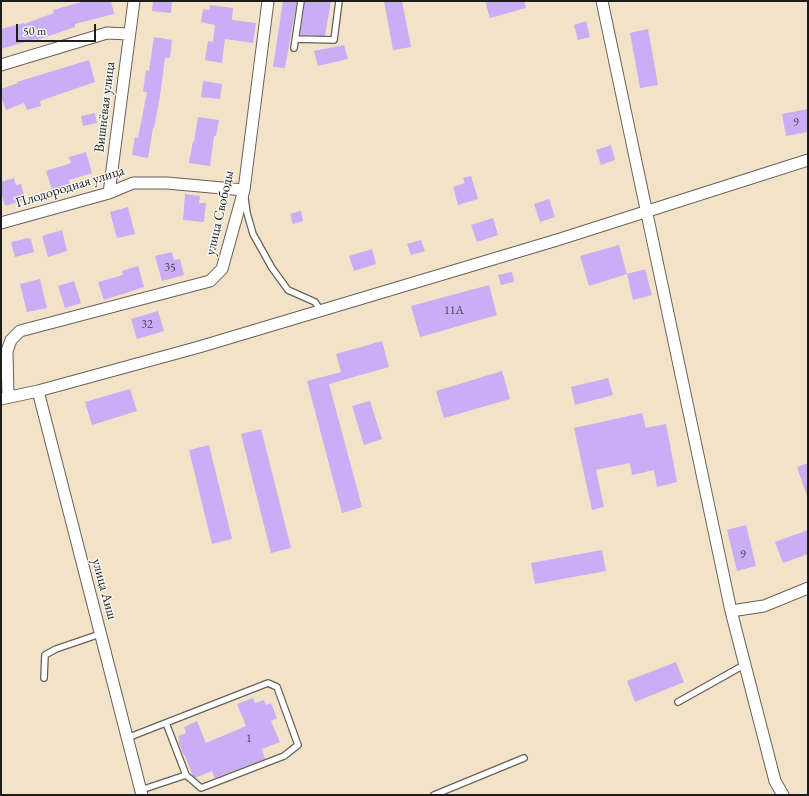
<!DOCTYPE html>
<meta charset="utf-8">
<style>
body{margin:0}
#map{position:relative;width:809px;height:796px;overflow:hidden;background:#f2e2c8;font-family:"EB Garamond",serif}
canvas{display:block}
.frame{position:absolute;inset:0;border:2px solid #1c1c1c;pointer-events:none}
.scale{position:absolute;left:16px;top:24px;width:80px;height:18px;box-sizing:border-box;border:2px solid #1c1c1c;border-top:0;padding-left:5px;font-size:12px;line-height:14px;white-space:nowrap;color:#1c1c1c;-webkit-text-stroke:3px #f6f6f2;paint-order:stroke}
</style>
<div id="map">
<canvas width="809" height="796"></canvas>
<div class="frame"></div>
<div class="scale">50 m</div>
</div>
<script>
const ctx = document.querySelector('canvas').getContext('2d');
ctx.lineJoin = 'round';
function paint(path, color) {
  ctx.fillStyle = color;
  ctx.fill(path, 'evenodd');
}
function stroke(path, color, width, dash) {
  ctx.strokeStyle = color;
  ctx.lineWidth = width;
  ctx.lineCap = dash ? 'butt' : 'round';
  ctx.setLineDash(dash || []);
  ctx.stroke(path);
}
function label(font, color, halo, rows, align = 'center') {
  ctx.font = font + ' "EB Garamond",serif';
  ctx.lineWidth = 3;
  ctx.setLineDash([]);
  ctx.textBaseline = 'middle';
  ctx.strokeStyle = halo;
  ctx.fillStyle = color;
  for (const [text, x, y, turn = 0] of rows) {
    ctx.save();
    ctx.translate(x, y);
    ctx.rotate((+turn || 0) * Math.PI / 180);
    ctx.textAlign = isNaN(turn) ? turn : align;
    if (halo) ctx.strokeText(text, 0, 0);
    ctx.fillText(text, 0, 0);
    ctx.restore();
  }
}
paint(new Path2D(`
 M111,1l3,13 -39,10v3l-38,13 -1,-1 -35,10v-20l23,-6v1l30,-11 -1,-3 29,-8z
 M153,1h19l-1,12 -19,-2z
 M283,1h14l-12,67 -12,-1z
 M305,1h26l-6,35 -25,-1z
 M384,1h18l9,46 -18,3z
 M485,1h39l2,7 -36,10z
 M210,5l23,3 -1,12 24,3 -3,20 -28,-4 -3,24 -17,-3 3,-19 5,1 2,-17 -14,-3 2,-13 6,1z
 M586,21l4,16 -12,3 -4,-15z
 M648,29l10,56 -18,3 -10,-55z
 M154,37l18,3 -2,18h-5l-5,38 -6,32h-1l-5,30 -16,-3 3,-18 3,1 9,-46h-4l3,-22 3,1z
 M344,45l4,14 -30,7 -4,-15z
 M89,60l6,22 -55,19 1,5 -14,4 -3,-7 -18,7 -5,-14v-7l17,-6 -1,-1z
 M203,81l19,3 -2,15 -19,-2z
 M808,109v23l-22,4 -4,-22z
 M95,113l2,10 -14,3 -2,-10z
 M198,117l21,3 -3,16h-2l-4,30 -21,-3 4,-22 1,1z
 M611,145l4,15 -14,5 -5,-15z
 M86,152l6,21 -23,7 2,8 -18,5 -7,-22 25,-8 -2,-6z
 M471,176l7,23 -20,6 -5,-18 12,-4 -2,-5z
 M14,178l2,7 5,-1 4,16 -20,6 -4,-14v-10z
 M185,194l15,2 -1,7h7l-2,19 -21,-2z
 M549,199l6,18 -15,5 -6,-18z
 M128,207l7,27 -18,4 -7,-26z
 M301,211l2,10 -10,3 -3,-10z
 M493,218l5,17 -21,7 -6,-17z
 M62,230l5,21 -19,6 -6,-21z
 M29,238l1,1h1l3,13 -19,5 -4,-15z
 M421,240l4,11 -14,4 -4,-11z
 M619,245l8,29 -38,12 -9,-30z
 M372,249l4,15 -22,7 -5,-15z
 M172,252l2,8 6,-1 4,16 -22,6 -7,-25z
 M138,266l6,21 -40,13 -6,-18 25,-7 -1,-4z
 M645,269l7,26 -19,5 -6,-26z
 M512,272l2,10 -13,3 -3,-10z
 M40,279l7,29 -20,4 -7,-28z
 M74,281l7,22 -16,5 -7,-22z
 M489,285l8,30 -77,22 -9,-31z
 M158,311l6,20 -27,8 -6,-20z
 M382,341l7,26 -60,17 33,123 -20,6 -35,-132 34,-9 -5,-18z
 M502,371l8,28 -66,19 -8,-27z
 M608,378l5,17 -38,10 -4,-18z
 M130,389l7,22 -45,14 -7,-23z
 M370,401l12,38 -18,6 -12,-39z
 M642,413l4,15 20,-4 11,58 -20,5 -3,-17 -22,5 -2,-12 -34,7 8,37 -12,3 -18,-82z
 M261,429l30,119 -20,5 -30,-119z
 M209,445l23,94 -20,5 -23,-94z
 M808,463v33h-1l-10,-29z
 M746,525l10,41 -19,5 -10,-41z
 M808,530v24l-25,9 -8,-21z
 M602,550l4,21 -71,13 -4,-21z
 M676,662l8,20 -49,20 -8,-21z
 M253,698l2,5 9,-3 2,5 5,-2 6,15 -6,3 9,21 -18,7 3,10 -50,19 -3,-7 -17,7 -2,-2 -9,-22h-1l-5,-13 2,-1 -2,-4 8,-3 -2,-6 13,-6 9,22 40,-17 -9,-22z`), '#c9adf5');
const lane = new Path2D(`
 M296,39l38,1 5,-39
 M294,48l7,-47
 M245,198l2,15 6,21 19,34 16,22 27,12 6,9
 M44,678l1,-23 11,-6 44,-15
 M678,702l66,-37
 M166,723l20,52
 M127,738l141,-55 9,4 21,58 -14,11 -83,32 -15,-13 -45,15
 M434,795l90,-37`);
const street = new Path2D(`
 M602,1l129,610 44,170 8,14
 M1,65l106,-32 22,1
 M109,193l25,-192
 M1,223l108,-30 24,-10h34l77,7
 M38,391l104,404
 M8,397l-1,-46 4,-11 9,-9 190,-50 12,-12 22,-79 24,-189
 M1,399l37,-8 161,-44 358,-107 251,-80
 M731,611l33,-5 44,-18`);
stroke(lane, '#676158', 8);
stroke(street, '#676158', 13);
stroke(lane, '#fff', 5.5);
stroke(street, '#fff', 11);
label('12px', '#474052', null, [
 ["9",796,123],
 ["35",170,268],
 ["11А",454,311],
 ["32",147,325],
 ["9",743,555],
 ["1",249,739]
]);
label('14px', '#1c1c1c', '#f6f6f2', [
 ["Вишнёвая улица",105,107,-83],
 ["Плодородная улица",70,187,-17],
 ["улица Свободы",220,213,-77],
 ["улица Аиш",104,589,75]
]);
</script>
